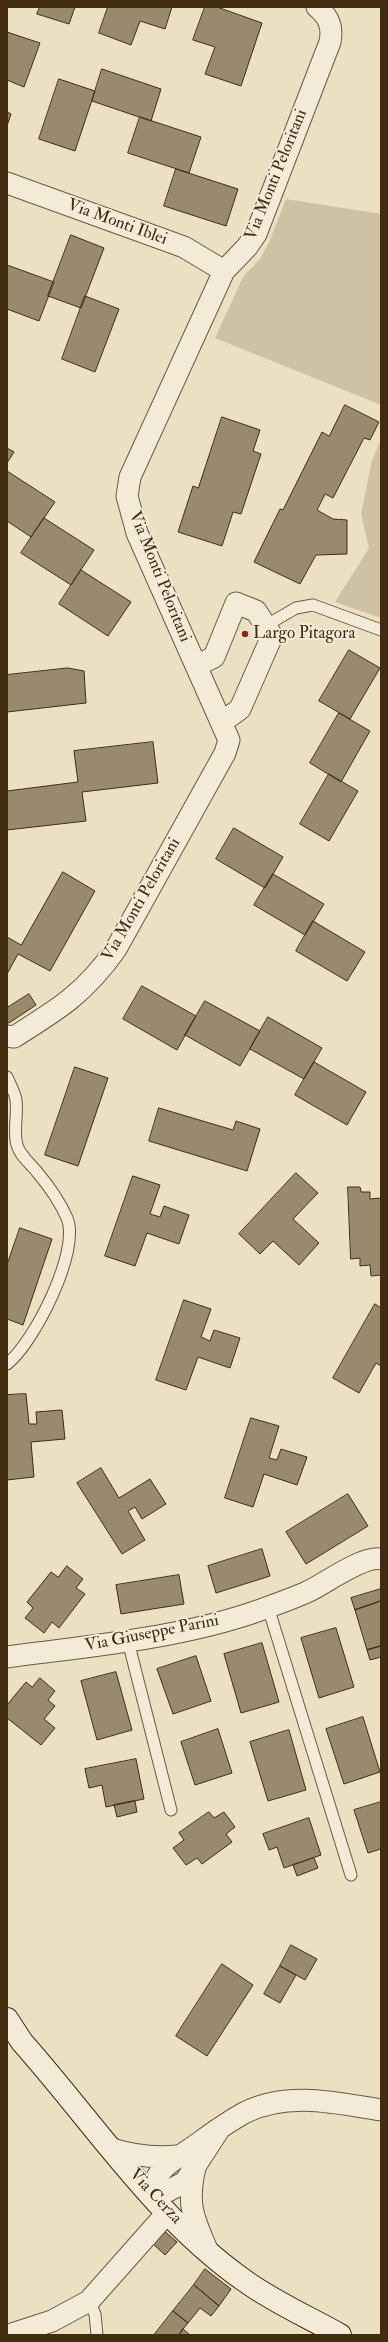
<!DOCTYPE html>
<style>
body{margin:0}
#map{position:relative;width:388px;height:2342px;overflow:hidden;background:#ece0c3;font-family:"IM FELL Double Pica",serif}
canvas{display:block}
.frame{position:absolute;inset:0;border:8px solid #422c0f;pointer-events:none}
</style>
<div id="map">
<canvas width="388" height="2342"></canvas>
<div class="frame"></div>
</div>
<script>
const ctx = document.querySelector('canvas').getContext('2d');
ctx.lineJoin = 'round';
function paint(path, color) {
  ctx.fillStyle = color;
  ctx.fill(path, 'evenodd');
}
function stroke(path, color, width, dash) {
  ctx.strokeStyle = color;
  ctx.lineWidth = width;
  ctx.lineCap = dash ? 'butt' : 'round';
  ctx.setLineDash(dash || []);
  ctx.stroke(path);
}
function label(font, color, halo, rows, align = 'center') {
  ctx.font = font + ' "IM FELL Double Pica",serif';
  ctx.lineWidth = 4;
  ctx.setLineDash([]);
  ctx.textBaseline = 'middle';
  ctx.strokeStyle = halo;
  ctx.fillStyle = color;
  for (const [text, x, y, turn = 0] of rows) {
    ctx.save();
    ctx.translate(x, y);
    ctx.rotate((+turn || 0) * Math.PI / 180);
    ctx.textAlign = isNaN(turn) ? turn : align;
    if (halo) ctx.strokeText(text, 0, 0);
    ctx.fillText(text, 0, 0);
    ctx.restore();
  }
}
paint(new Path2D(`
 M286,199l95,15v191l-166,-67 28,-61 17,-18 10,-19z
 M381,440v178l-46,-16 34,-54 -8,-34 11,-54z`), '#cfc1a4');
const building = new Path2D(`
 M40,7h35l-6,17 -32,-10z
 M108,7h64l-7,22 -25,-8 -9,24 -32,-12z
 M205,7h12l45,16 -21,63 -36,-12 10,-27 -22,-7z
 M7,32l33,11 -16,44 -17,-7z
 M102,69l59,20 -10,32 -59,-20z
 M59,79l36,12 -20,60 -36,-12z
 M7,112l4,2 -4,12z
 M140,117l61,20 -12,36 -61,-20z
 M176,169l62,20 -12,37 -62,-20z
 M71,235l33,13 -23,60 -33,-12z
 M7,265l47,17 -15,39 -32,-12z
 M85,296l34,13 -24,63 -33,-13z
 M345,405l34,17 -9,18 -6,-2 -31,60 -8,-4 -8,16 16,9 14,1v34l-31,1 -16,29 -46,-22 26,-53 3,1 39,-78 7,4z
 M222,417l38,13 -7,21 8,3 -20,60 -8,-2 -11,34 -44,-14 15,-46 5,2z
 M7,448l7,4 -7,11z
 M7,471l48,31 -24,35 -24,-16z
 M44,518l50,32 -23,35 -50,-32z
 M81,570l50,32 -23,34 -49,-32z
 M349,650l31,18 -30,51 -31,-18z
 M68,668l16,3 2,32 -79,9v-37z
 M339,713l31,18 -29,51 -31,-19z
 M153,742l5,41 -76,9 4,29 -79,9v-39l71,-9 -4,-31z
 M329,774l29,17 -29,50 -29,-17z
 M234,828l49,29 -18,31 -49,-29z
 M63,872l32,19 -45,80 -32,-17 -11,20v-37l14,8z
 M273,874l51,30 -19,31 -51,-30z
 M313,921l52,31 -18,29 -51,-30z
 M142,986l54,30 -19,34 -54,-31z
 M29,994l7,11 -27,18 -2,-1v-14z
 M205,1001l55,30 -20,35 -55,-31z
 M268,1017l54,31 -18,31 -54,-30z
 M314,1062l52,30 -19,33 -52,-30z
 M75,1067l33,11 -30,88 -33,-11z
 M159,1108l74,22 3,-9 24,8 -13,42 -98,-30z
 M296,1173l22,20 -25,26 26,24 -20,22 -26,-24 -13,13 -21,-20z
 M133,1176l27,9 -10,29 10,3 4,-11 25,9 -10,29 -32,-11 -12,33 -30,-10z
 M348,1187h12l1,5h9v7l11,-1v77l-10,1 -1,-11 -10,1v-8l-9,1z
 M20,1228l32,11 -29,86 -16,-6v-54z
 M184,1300l27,9 -10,28 9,4 4,-11 26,8 -10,30 -32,-11 -12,33 -30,-10z
 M375,1304l6,4v58l-5,-3 -17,30 -26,-15z
 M26,1394l3,30h8l-1,-12 26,-2 3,29 -34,3 3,35 -27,3v-85z
 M251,1418l28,8 -10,32 8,2 4,-11 26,8 -10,28 -33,-11 -11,33 -28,-9z
 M101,1468l18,30 31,-19 16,25 -24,15 -7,-12 -7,4 17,29 -23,14 -45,-71z
 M348,1494l20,32 -62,38 -20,-32z
 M262,1549l8,27 -54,17 -8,-27z
 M67,1566l16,13 -7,9 9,6 -26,34 -7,-6 -8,11 -19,-15 8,-10 -6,-6 24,-30 7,5z
 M179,1575l5,29 -63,10 -5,-29z
 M381,1589v12l-26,9 -4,-12z
 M381,1601v45l-14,4 -12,-40z
 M336,1628l18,59 -35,11 -18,-60z
 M262,1643l17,59 -38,11 -17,-59z
 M381,1646v11l-11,3 -3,-10z
 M196,1656l15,45 -38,13 -16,-45z
 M116,1672l16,58 -35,10 -16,-59z
 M40,1678l15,13 -7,9 7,6 -11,13 11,9 -14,17 -34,-27v-13l19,-23 6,5z
 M363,1717l17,55 -36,12 -18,-55z
 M218,1729l14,44 -37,12 -14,-43z
 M289,1730l17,60 -38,11 -18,-59z
 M136,1759l8,40 -38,8 -4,-22 -13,3 -4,-19z
 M135,1801l2,11 -20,5 -3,-12z
 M381,1802v47l-13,4 -14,-43z
 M209,1812l5,6 10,-6 11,15 -9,7 6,8 -30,22 -5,-6 -11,7 -13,-17 11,-8 -5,-7z
 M309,1818l12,37 -37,13 -7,-21 -8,3 -6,-16z
 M314,1858l4,10 -21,8 -4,-11z
 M291,1945l26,14 -12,21 -25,-14z
 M222,1964l31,21 -46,71 -31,-20z
 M280,1966l16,9 -16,28 -16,-9z
 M162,2229l15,13 -12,13 -14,-13z
 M205,2269l26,20 -12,17 -25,-21z
 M194,2285l25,21 -8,10 -11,-8 -12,15 -15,-12z
 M173,2311l15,12 -5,6 -4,6h-25z
 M183,2329l7,6h-11z`);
paint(building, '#9a8a6d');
stroke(building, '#422c0f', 1);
const service = new Path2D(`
 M265,626l31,-18 17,-3 68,25
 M7,1077c3,7 8,16 9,23 2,15 -3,31 1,45 3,11 13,18 20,27 11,13 23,30 30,46 14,32 -33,125 -60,146
 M268,1607l83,268
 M128,1641l43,169
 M89,2301l6,13 2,21`);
const minor = new Path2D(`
 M7,183l177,64 40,24
 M196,666l18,-9 22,-54 20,8 16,25 -32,73 -18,13
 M7,1036l7,1c45,-28 71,-44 102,-88l109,-196 4,-13 -92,-207 -10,-37 3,-19 94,-206 23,-24 9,-13 74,-192c3,-15 -1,-25 -13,-35
 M7,1657c89,-12 182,-19 267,-52 11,-4 22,-8 33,-13 18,-8 56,-37 74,-33
 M220,2128l-35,54 -21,11 -14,2c8,-30 21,-32 43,-48 17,-12 34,-25 53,-35 43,-21 91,-9 135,-2
 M112,2149c22,7 42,9 65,7
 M195,2168c-9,37 -1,51 13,84
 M9,2335l43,-14 37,-20 78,-88`);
const secondary = new Path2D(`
 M7,2019l15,23c72,81 133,176 223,239 29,21 63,36 95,54`);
stroke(service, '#6c593c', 13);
stroke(minor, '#6c593c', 23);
stroke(secondary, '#422c0f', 24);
stroke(service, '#f3ebd8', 11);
stroke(minor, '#f3ebd8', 21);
stroke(secondary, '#f3ebd8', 22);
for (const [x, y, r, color] of [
 [245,634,4,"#8f2418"]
]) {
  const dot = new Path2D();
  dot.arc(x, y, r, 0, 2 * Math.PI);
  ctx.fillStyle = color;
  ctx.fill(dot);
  stroke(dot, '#f3ebd8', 1.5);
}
label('17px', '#422c0f', '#f3ebd8', [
 ["Via Monti Peloritani",277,175,-68],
 ["Via Monti Iblei",117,223,20],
 ["Via Monti Peloritani",159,577,68],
 ["Via Monti Peloritani",142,900,-60],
 ["Via Giuseppe Parini",152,1634,-11],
 ["Via Cerza",155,2197,47]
]);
label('17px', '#422c0f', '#f3ebd8', [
 ["Largo Pitagora",253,634]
], 'left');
</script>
